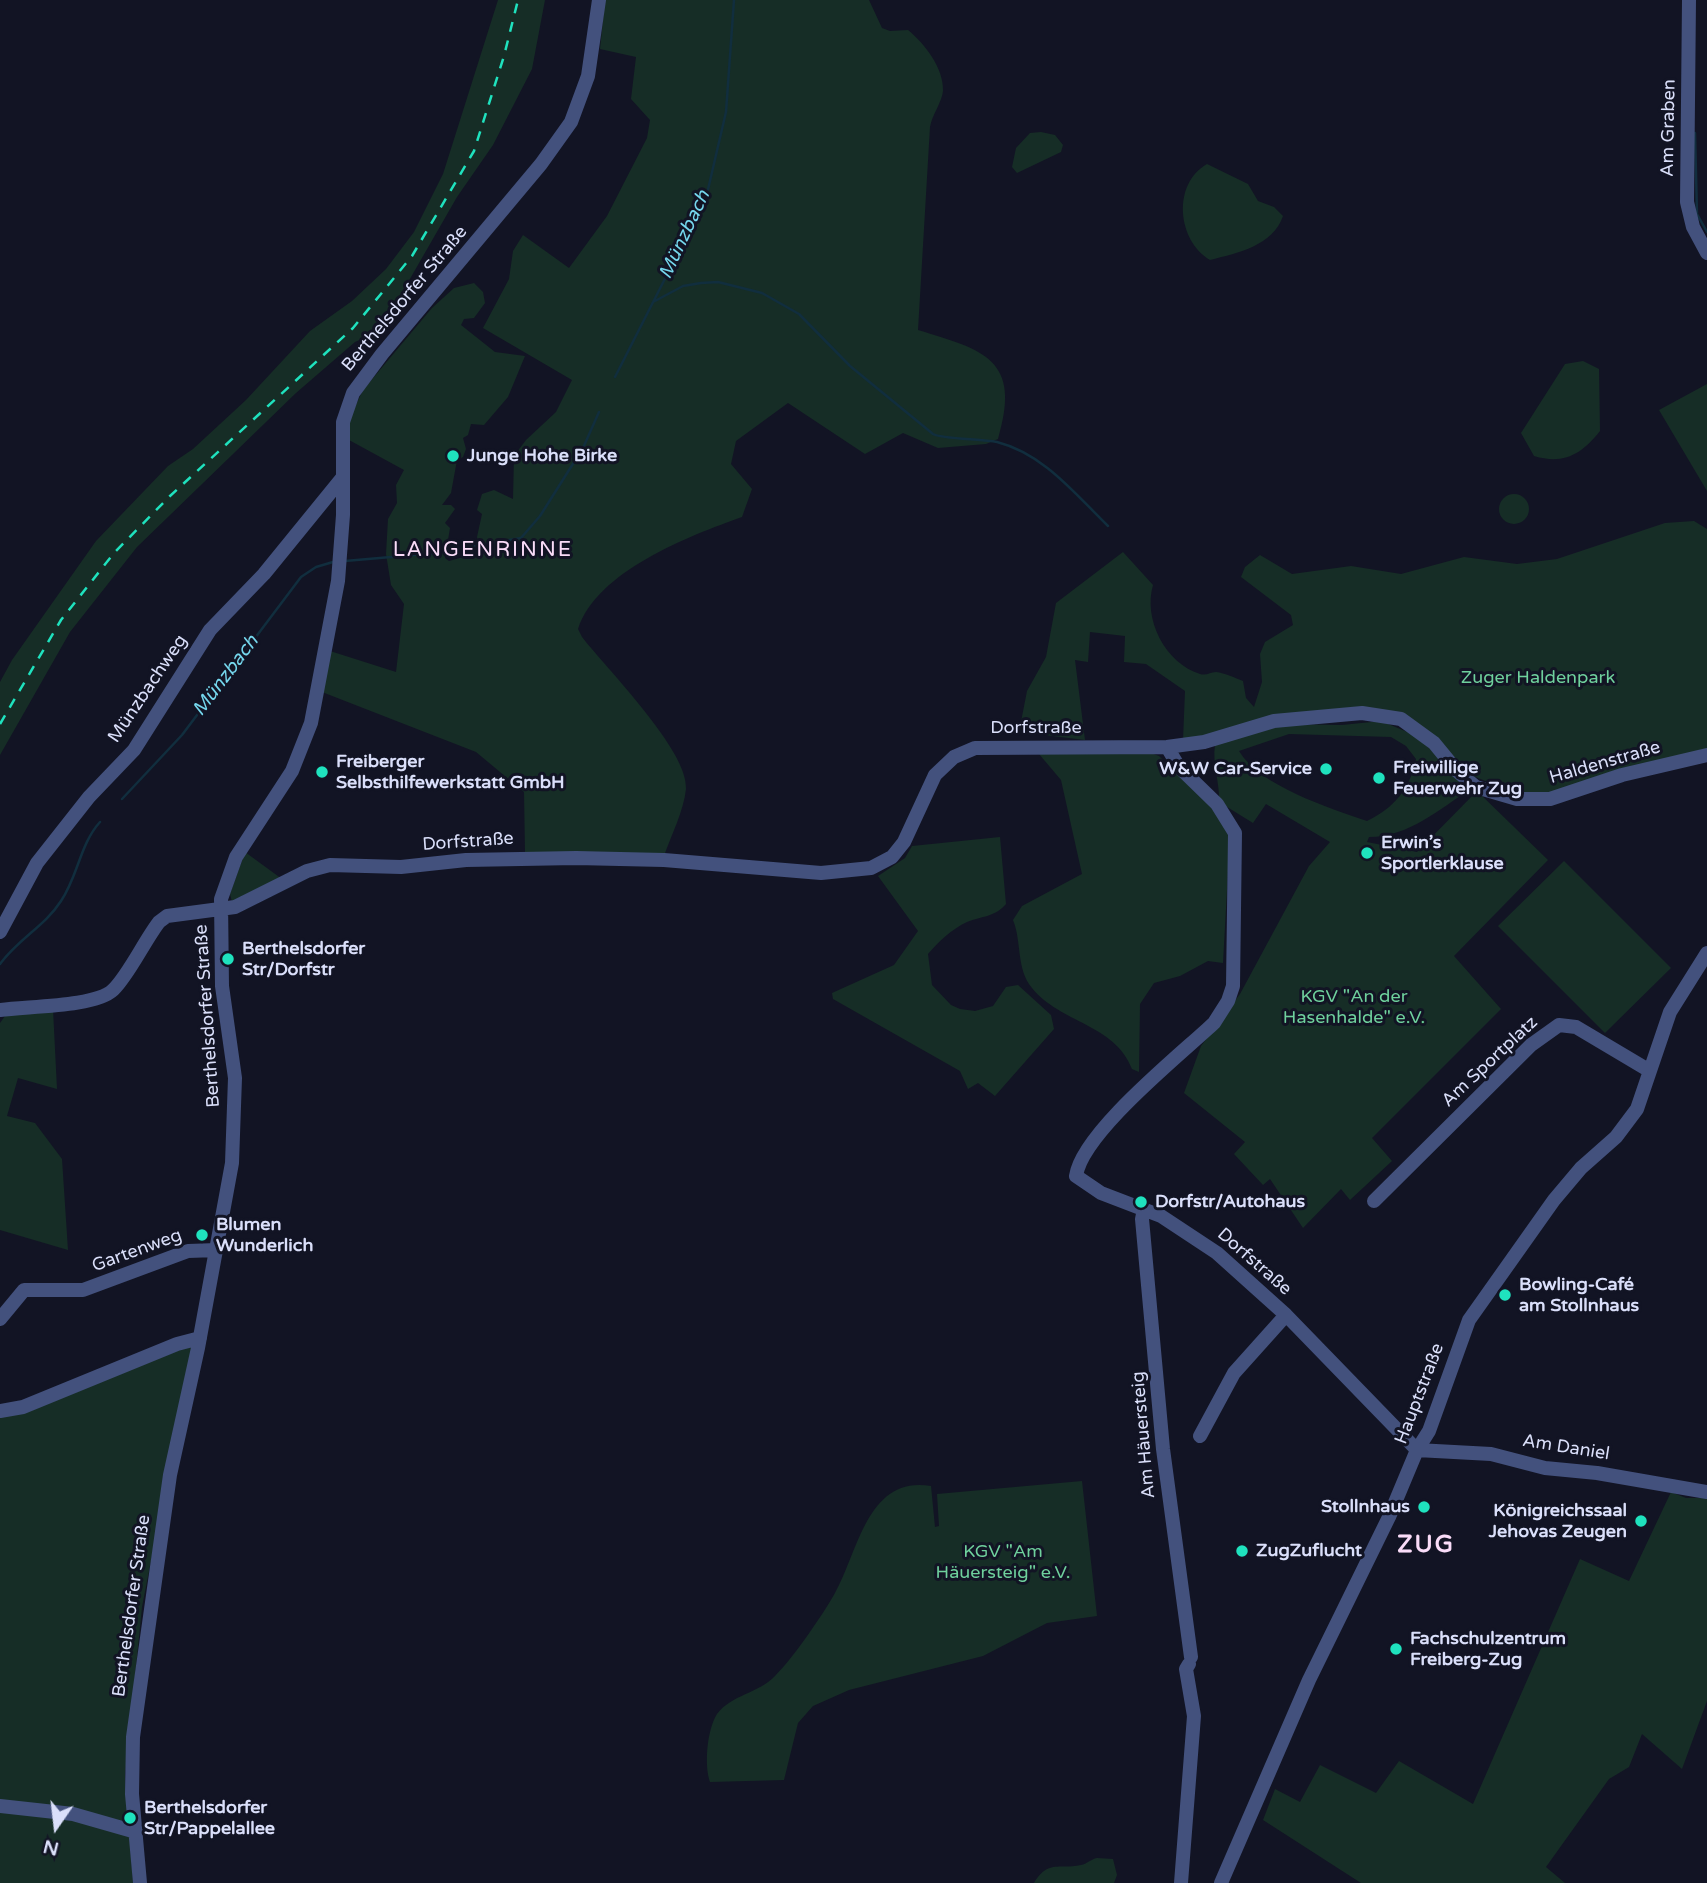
<!DOCTYPE html>
<meta charset="utf-8">
<style>
body{margin:0}
#map{position:relative;width:1707px;height:1883px;overflow:hidden;background:#121424;font-family:"Varela Round",sans-serif}
canvas{display:block}
.north{position:absolute;left:21px;top:1792px;width:70px;height:70px;-webkit-text-stroke:5px #121424;paint-order:stroke;rotate:194deg;font-size:19px;font-weight:700;line-height:28px;text-align:center;color:#dadffa}
.north::after{content:'';display:block;margin:auto;width:24px;height:32px;background:#dadffa;clip-path:polygon(50% 0,100% 100%,50% 72%,0 100%)}
</style>
<div id="map">
<canvas width="1707" height="1883"></canvas>
<div class="north">N</div>
</div>
<script>
const ctx = document.querySelector('canvas').getContext('2d');
ctx.lineJoin = 'round';
function paint(path, color) {
  ctx.fillStyle = color;
  ctx.fill(path, 'evenodd');
}
function stroke(path, color, width, dash) {
  ctx.strokeStyle = color;
  ctx.lineWidth = width;
  ctx.lineCap = dash ? 'butt' : 'round';
  ctx.setLineDash(dash || []);
  ctx.stroke(path);
}
function label(font, color, halo, rows, align = 'center') {
  ctx.font = font + ' "Varela Round",sans-serif';
  ctx.lineWidth = 6;
  ctx.setLineDash([]);
  ctx.textBaseline = 'middle';
  ctx.strokeStyle = halo;
  ctx.fillStyle = color;
  for (const [text, x, y, turn = 0] of rows) {
    ctx.save();
    ctx.translate(x, y);
    ctx.rotate((+turn || 0) * Math.PI / 180);
    ctx.textAlign = isNaN(turn) ? turn : align;
    if (halo) ctx.strokeText(text, 0, 0);
    ctx.fillText(text, 0, 0);
    ctx.restore();
  }
}
paint(new Path2D(`
 M498,0h47l-13,69 -39,76 -36,52 -77,134 -25,11 -59,51 -159,154 -67,85 -70,123v-73l12,-22 84,-119 72,-75 25,-17 53,-49 64,-69 42,-30 34,-32 28,-37 29,-58z
 M605,0h264l13,28 8,3 18,-1c16,13 36,38 35,61 -1,11 -11,24 -13,36l-12,203c66,20 104,29 80,109l-12,5 -48,4 -35,-15 -38,21 -77,-51 -52,38 -5,23 21,25 -10,28c-53,19 -145,54 -164,112l4,8c24,31 107,114 104,152 -2,21 -15,47 -22,67l-139,-3 -1,-61 -48,-40 -154,-60 8,-41 66,21 8,-68 -13,-19 -5,-31 2,-35 9,-16 -1,-18 8,-15 -55,-30v-21l14,-29 69,-82 22,-20 20,-5 9,9 2,11 -11,15 -10,1 -3,6 34,27 30,4 -17,41 -24,28 -13,-1 -3,11 -5,3 3,11 -3,8 -6,3 -6,33 -9,12h9l4,4 -10,14 5,5 -5,30 4,3 32,-9 -4,-15 5,-23 -5,-4 5,-16 12,-4 19,9 1,-43 12,-16 30,-28 16,-32 -89,-52 26,-49 4,-28 10,-16 46,33 38,-52 40,-78 3,-18 -19,-21 5,-42 -36,-8z
 M1041,132l14,3 8,10 -2,7 -44,21 -5,-6 4,-19 14,-15z
 M1207,164l41,20 10,17 16,6 9,9c-10,30 -46,37 -73,44 -33,-20 -38,-76 -3,-96z
 M1583,361l16,8 1,62c-18,23 -36,34 -66,25l-13,-23 44,-69z
 M1707,384v107l-48,-81z
 M1499 509a15 15 0 1 1 30 0a15 15 0 1 1-30 0Z
 M1694,521l13,8v223l-156,42h-33l-60,-24 -57,-52 -39,-7 -179,29 2,-49 -39,-27 -22,-2 1,-26 -35,-4 -2,30 -13,-2 10,80 -66,-8 8,-41 19,-34 10,-54 67,-51 30,33c-10,34 12,78 47,89 7,2 10,-2 16,-2 9,1 19,6 27,9l3,17 8,9 8,-25 -2,-28 5,-12 28,-17 -2,-10 -50,-38 4,-10 15,-12 32,19 59,-8 50,8 63,-17 53,7 40,-5 108,-36z
 M1381,721l36,15 54,53c-32,20 -62,48 -102,48l-2,5 50,10 60,-61 71,69 -94,96 47,53 -129,129 20,23 -42,39 -9,-11 -38,39 -33,-49 -7,6 -29,-31 11,-12 -61,-49 17,-47 39,-52 69,-128 21,-24 -64,-38 -13,19 -34,-21c1,-20 -7,-38 -4,-57l61,-21 66,1zM1289,734l102,3 15,9 10,13c-6,30 -22,49 -49,62 -38,-13 -107,-35 -128,-70z
 M1151,753l8,3 53,52 18,27 -7,128 -15,-2 -28,15 -26,7 -14,21 -1,68 -7,-3c-17,-45 -72,-46 -100,-81 -16,-19 -10,-46 -19,-68l9,-14 60,-32 -21,-94 -22,-26z
 M1000,837l6,67c-11,13 -24,12 -39,18 -15,7 -28,19 -39,32l4,31 19,20 9,4 15,2 18,-5 13,-19 12,-2 33,30 3,14 -59,67 -17,-13 -10,6 -8,-18 -127,-72 -1,-6 62,-28 24,-34 -40,-55 27,-18 7,-12z
 M245,852l37,27 -50,23 -2,-8z
 M1564,861l107,107 -66,65 -107,-107z
 M53,1009l4,80 -39,-11 -11,38 28,7 27,36 6,91 -68,-20v-207l5,-7z
 M193,1345l-51,262 -17,169 8,107h-133v-468z
 M1082,1481l15,135 -50,7 -64,33 -134,34 -36,16 -15,17 -14,57 -74,2c-6,-17 -3,-52 7,-68 14,-19 42,-21 58,-38 18,-18 47,-60 60,-83 23,-40 32,-118 96,-107l4,41 4,-1 -2,-32z
 M1671,1492l15,6h21v203l-25,68 -40,-35 -13,33 -20,12 -63,88 19,16h-204l-98,-63 12,-31 25,13 20,-37 56,28 23,-32 74,43 107,-245 49,22z
 M1097,1858l16,1 4,16 -3,8h-80c14,-24 27,-13 47,-18 6,-1 10,-6 16,-7z`), '#162d26');
stroke(new Path2D(`
 M1695,133l2,81 10,18
 M655,301l28,-15 18,-3 17,-1 44,11 37,21 51,52 83,68c8,5 48,5 64,8 47,12 78,52 111,84
 M615,377l91,-179 20,-86 8,-112
 M345,561l92,-8 84,-15 19,-22 43,-68 16,-36
 M122,799l60,-64 119,-158 15,-10 17,-5
 M0,964c18,-25 45,-38 61,-63 17,-25 19,-57 39,-79`), '#112e3e', 2.5);
stroke(new Path2D(`
 M1689,0l-2,202 6,25 14,26
 M1167,747l12,20 38,37 18,29 -2,153 -5,15 -14,22c-34,32 -132,110 -138,153l25,17 60,23 56,37 69,62 131,135
 M0,932l37,-69 52,-66 45,-47 76,-120 54,-56 79,-97
 M0,1010c27,-4 95,-3 113,-20 15,-14 32,-50 46,-68l8,-6 68,-9 72,-36 23,-6 71,2 65,-7 110,-2 88,2 157,13 50,-5 21,-11 12,-15 31,-67 19,-18 21,-9 192,-1 37,-5 70,-21 88,-8 39,6 33,24 23,28 19,16 41,12h33l72,-24 85,-20
 M1374,1201l157,-156 28,-20 17,2 74,44
 M1144,1209l-2,10 21,230 28,208
 M0,1319l24,-29h59l105,-39 29,-1
 M0,1411l23,-4 154,-63 23,-6
 M1200,1436l34,-63 52,-58
 M1417,1450l74,4 54,14 52,5 110,19
 M0,1806l73,8 63,18
 M140,1883l-8,-89 1,-57 37,-262 28,-127 34,-185 3,-85 -13,-92 -1,-87 15,-42 56,-86 19,-48 27,-142 5,-66v-93l10,-29 29,-39 159,-190 30,-42 17,-46 11,-76
 M1181,1883l13,-167 -8,-47 3,-5
 M1221,1883l88,-203 80,-163 28,-67 12,-19 40,-111 85,-120 27,-32 35,-31 21,-28 33,-97 37,-59`), '#43517d', 14);
stroke(new Path2D(`
 M0,724l61,-104 53,-67 56,-57 183,-168 59,-72 62,-105 30,-95 14,-56`), '#1fe2be', 2.5, [10, 9]);
for (const [x, y, r, color] of [
 [453,456,7,"#1fe2be"],
 [1326,769,7,"#1fe2be"],
 [322,772,7,"#1fe2be"],
 [1379,778,7,"#1fe2be"],
 [1367,853,7,"#1fe2be"],
 [228,959,7,"#1fe2be"],
 [1141,1202,7,"#1fe2be"],
 [202,1235,7,"#1fe2be"],
 [1505,1295,7,"#1fe2be"],
 [1424,1507,7,"#1fe2be"],
 [1641,1521,7,"#1fe2be"],
 [1242,1551,7,"#1fe2be"],
 [1396,1649,7,"#1fe2be"],
 [130,1818,7,"#1fe2be"]
]) {
  const dot = new Path2D();
  dot.arc(x, y, r, 0, 2 * Math.PI);
  ctx.fillStyle = color;
  ctx.fill(dot);
  stroke(dot, '#121424', 2.5);
}
label('18px', '#dadffa', '#121424', [
 ["Am Graben",1669,128,-89],
 ["Berthelsdorfer Straße",405,299,-50],
 ["Münzbachweg",148,689,-56],
 ["Dorfstraße",1036,728],
 ["Haldenstraße",1605,763,-16],
 ["Dorfstraße",468,842,-4],
 ["Berthelsdorfer Straße",208,1016,-94],
 ["Am Sportplatz",1490,1062,-43],
 ["Gartenweg",137,1251,-20],
 ["Dorfstraße",1254,1262,41],
 ["Hauptstraße",1420,1394,-69],
 ["Am Häuersteig",1144,1435,-95],
 ["Am Daniel",1566,1448,9],
 ["Berthelsdorfer Straße",132,1606,-82]
]);
label('bold 18px', '#dadffa', '#121424', [
 ["Junge Hohe Birke",467,456],
 ["Freiberger",336,762],
 ["Selbsthilfewerkstatt GmbH",336,783],
 ["Freiwillige",1393,768],
 ["Feuerwehr Zug",1393,789],
 ["W&W Car-Service",1312,769,"right"],
 ["Erwin’s",1381,843],
 ["Sportlerklause",1381,864],
 ["Berthelsdorfer",242,949],
 ["Str/Dorfstr",242,970],
 ["Dorfstr/Autohaus",1155,1202],
 ["Blumen",216,1225],
 ["Wunderlich",216,1246],
 ["Bowling-Café",1519,1285],
 ["am Stollnhaus",1519,1306],
 ["Stollnhaus",1410,1507,"right"],
 ["Königreichssaal",1627,1511,"right"],
 ["Jehovas Zeugen",1627,1532,"right"],
 ["ZugZuflucht",1256,1551],
 ["Fachschulzentrum",1410,1639],
 ["Freiberg-Zug",1410,1660],
 ["Berthelsdorfer",144,1808],
 ["Str/Pappelallee",144,1829]
], 'left');
label('18px', '#6fd19d', '#121424', [
 ["Zuger Haldenpark",1538,678],
 ["KGV \"An der",1354,997],
 ["Hasenhalde\" e.V.",1354,1018],
 ["KGV \"Am",1003,1552],
 ["Häuersteig\" e.V.",1003,1573]
]);
label('italic 19px', '#75d7ed', '#121424', [
 ["Münzbach",685,235,-65],
 ["Münzbach",226,676,-53]
]);
ctx.letterSpacing = '2px';
label('21px', '#fadcf8', '#121424', [
 ["LANGENRINNE",483,550]
]);
ctx.letterSpacing = '0px';
ctx.letterSpacing = '2px';
label('bold 24px', '#fadcf8', '#121424', [
 ["ZUG",1426,1546]
]);
ctx.letterSpacing = '0px';
</script>
